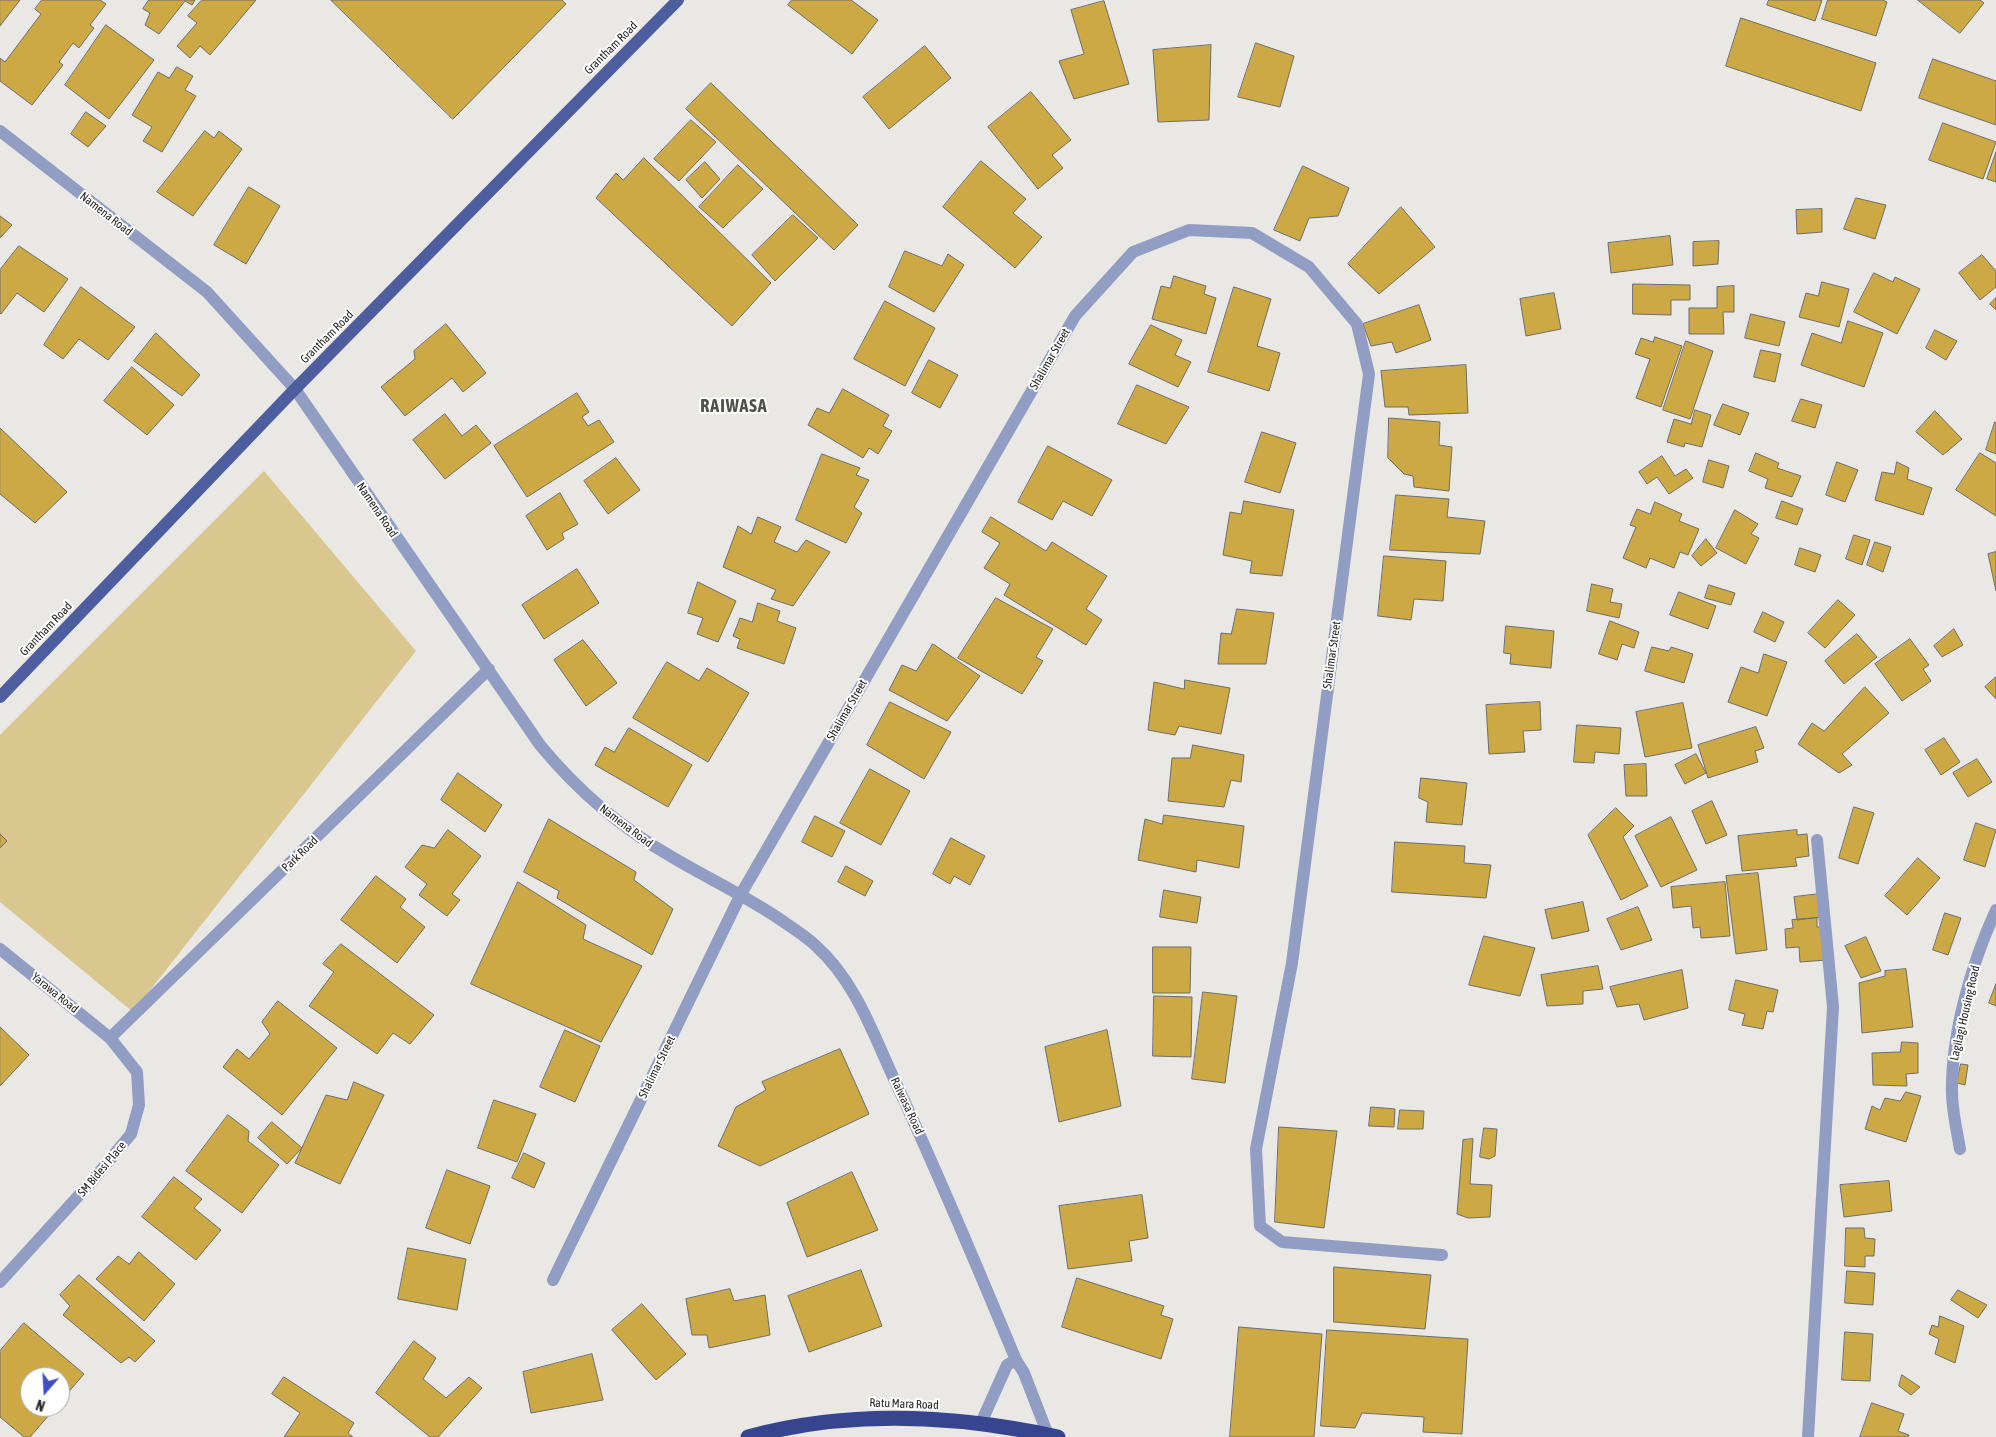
<!DOCTYPE html>
<style>
body{margin:0}
#map{position:relative;width:1996px;height:1437px;overflow:hidden;background:#e9e8e4;font-family:"Asap Condensed",sans-serif}
canvas{display:block}
.north{position:absolute;left:20px;top:1367px;width:50px;height:50px;box-sizing:border-box;background:#fff;border:1px solid #a9a9a8;border-radius:50%;rotate:199deg;font-size:14px;font-weight:700;line-height:20px;text-align:center;color:#282726}
.north::after{content:'';display:block;margin:auto;width:18px;height:22px;background:#404fc3;clip-path:polygon(50% 0,100% 100%,50% 72%,0 100%)}
</style>
<div id="map">
<canvas width="1996" height="1437"></canvas>
<div class="north">N</div>
</div>
<script>
const ctx = document.querySelector('canvas').getContext('2d');
ctx.lineJoin = 'round';
function paint(path, color) {
  ctx.fillStyle = color;
  ctx.fill(path, 'evenodd');
}
function stroke(path, color, width, dash) {
  ctx.strokeStyle = color;
  ctx.lineWidth = width;
  ctx.lineCap = dash ? 'butt' : 'round';
  ctx.setLineDash(dash || []);
  ctx.stroke(path);
}
function label(font, color, halo, rows, align = 'center') {
  ctx.font = font + ' "Asap Condensed",sans-serif';
  ctx.lineWidth = 4;
  ctx.setLineDash([]);
  ctx.textBaseline = 'middle';
  ctx.strokeStyle = halo;
  ctx.fillStyle = color;
  for (const [text, x, y, turn = 0] of rows) {
    ctx.save();
    ctx.translate(x, y);
    ctx.rotate((+turn || 0) * Math.PI / 180);
    ctx.textAlign = isNaN(turn) ? turn : align;
    if (halo) ctx.strokeText(text, 0, 0);
    ctx.fillText(text, 0, 0);
    ctx.restore();
  }
}
paint(new Path2D(`
 M264,471l152,180 -283,361 -133,-110v-167z`), '#dac68f');
const building = new Path2D(`
 M0,0h20l-20,26z
 M42,0h58l6,4 -16,21 4,3 -15,20 -6,-5 -14,19 4,3 -31,40 -32,-24v-23l5,4 36,-48 -6,-5z
 M149,0h46l-3,5 -7,-4 -26,33 -14,-9 5,-12 -7,-4z
 M202,0h54l-46,55 -10,-9 -10,12 -13,-12 20,-23 -9,-7z
 M331,0h231l4,4 -113,115z
 M792,0h59l27,20 -26,34 -64,-49z
 M1769,0h53l-7,21 -48,-16z
 M1828,0h55l4,2 -11,34 -54,-17z
 M1918,0h62l4,3 -24,30z
 M1104,1l25,83 -55,15 -15,-38 25,-7 -13,-44z
 M1741,18l135,45 -15,48 -135,-45z
 M106,25l48,35 -45,59 -44,-34z
 M1256,43l38,13 -14,51 -42,-10z
 M1211,45l-2,75 -51,2 -5,-72z
 M925,46l26,32 -62,51 -26,-32z
 M1933,59l63,22v44l-77,-27z
 M177,67l16,9 -8,14 11,6 -34,56 -19,-11 9,-14 -20,-12 26,-43 11,6z
 M711,83l147,142 -24,25 -148,-141z
 M1031,92l40,48 -19,15 11,13 -25,21 -50,-62z
 M86,112l20,14 -18,21 -17,-13z
 M691,120l25,22 -37,39 -25,-22z
 M1943,123l53,19 -13,37 -54,-19z
 M205,131l9,7 5,-7 23,18 -49,67 -36,-24z
 M1996,152v30l-9,-3z
 M644,158l127,125 -39,43 -136,-128 20,-25 7,7z
 M981,161l45,38 -13,14 29,24 -27,31 -72,-61z
 M705,162l15,17 -18,19 -16,-18z
 M738,165l25,24 -40,39 -24,-21z
 M1303,166l46,22 -11,28 -29,2 -9,23 -26,-11z
 M249,187l31,19 -34,58 -32,-19z
 M1856,198l30,7 -11,34 -31,-10z
 M1401,207l34,40 -56,47 -31,-30z
 M1822,209v23l-25,2 -1,-24z
 M793,215l25,23 -43,43 -23,-26z
 M0,216l12,9 -12,13z
 M1670,236l3,29 -62,8 -3,-30z
 M1719,241l-1,23 -25,2v-24z
 M19,246l49,33 -24,33 -27,-19 -16,21 -1,-1v-43z
 M905,251l37,15 6,-12 16,11 -30,47 -45,-25z
 M1982,255l14,16v16l-16,13 -21,-27z
 M1874,273l19,9 2,-5 25,12 -23,45 -43,-22z
 M1174,276l32,10 -2,8 12,4 -10,36 -54,-15 9,-33 9,2z
 M1822,282l27,7 -10,38 -40,-10 7,-24 12,3z
 M1633,284l57,1v15h-19v15l-38,-1z
 M1734,286v26h-11l1,22h-35v-26h28v-21z
 M81,287l54,40 -27,33 -29,-21 -16,20 -19,-14z
 M1234,287l37,12 -14,47 23,7 -11,38 -61,-19z
 M1554,293l7,36 -35,7 -6,-37z
 M1996,298v12l-6,-6z
 M885,301l50,27 -30,58 -51,-27z
 M1419,305l12,35 -35,13 -4,-11 -21,4 -8,-22z
 M1751,314l34,8 -6,24 -34,-8z
 M1848,321l35,12 -19,54 -63,-22 11,-32 29,10z
 M446,324l40,49 -23,19 -11,-14 -47,38 -24,-29 34,-28 -1,-8z
 M1151,325l31,15 -7,15 16,7 -13,25 -49,-23z
 M1935,330l22,11 -11,19 -20,-12z
 M156,333l44,42 -18,21 -48,-35z
 M1655,337l27,9 -21,61 -25,-9 14,-39 -15,-5 6,-16 12,4z
 M1686,341l27,10 -23,68 -27,-9z
 M1761,350l20,4 -6,28 -21,-5z
 M929,360l29,15 -18,33 -28,-15z
 M1466,365l2,48 -59,2 -1,-8h-23l-4,-36z
 M132,367l42,38 -27,30 -43,-34z
 M1137,385l52,22 -23,37 -48,-20z
 M843,389l46,26 -6,11 9,5 -14,23 -9,-6 -6,10 -55,-33 9,-17 12,5z
 M577,393l12,19 -7,5 6,9 11,-6 15,22 -87,55 -33,-51z
 M1801,399l21,6 -7,23 -23,-7z
 M1723,404l26,9 -9,22 -26,-10z
 M1695,410l16,5 -9,32 -17,-4 -1,4 -17,-5 7,-23 17,5z
 M1935,411l27,28 -19,16 -27,-23z
 M445,414l17,22 14,-11 15,18 -46,36 -32,-39z
 M1389,418l51,4 -1,23 13,2 -3,44 -35,-4 -1,-11 -9,-2 -16,-16z
 M1995,422l1,1v31l-10,-4z
 M0,428l67,64 -32,31 -35,-29z
 M1262,432l34,11 -16,50 -35,-11z
 M1048,446l64,34 -20,36 -29,-15 -11,19 -34,-18z
 M1756,453l23,10 -2,5 24,8 -9,21 -27,-9 3,-9 -19,-8z
 M1980,453l16,10v53l-40,-26z
 M822,454l38,14 -4,7 13,5 -15,27 8,6 -16,30 -50,-23z
 M1662,456l13,20 11,-7 7,9 -24,16 -12,-17 -10,7 -8,-12z
 M616,458l24,32 -32,24 -24,-33z
 M1709,460l20,6 -6,22 -20,-6z
 M1837,462l21,8 -13,32 -19,-7z
 M1897,462l12,6 -2,11 25,9 -9,27 -48,-15 7,-28 12,2z
 M560,493l18,31 -16,9 2,6 -17,11 -21,-34z
 M1396,495l53,4 -2,18 38,4 -5,33 -90,-4z
 M1244,501l50,9 -12,66 -32,-3 2,-12 -29,-6 7,-43 11,2z
 M1782,501l21,8 -6,16 -21,-7z
 M1655,502l27,12 -3,7 20,8 -11,26 -8,-3 -6,16 -24,-10 -4,10 -23,-10 13,-31 -6,-2 7,-16 13,5z
 M1735,510l23,14 -7,10 8,4 -13,26 -30,-16z
 M758,517l23,10 -7,15 23,10 9,-12 24,12 -37,54 -22,-7 5,-9 -53,-23 15,-41 13,8z
 M991,517l55,34 6,-9 55,34 -21,33 16,11 -16,25 -82,-50 6,-11 -26,-16 16,-25 -18,-11z
 M1854,535l16,5 -8,25 -16,-6z
 M1706,539l11,14 -16,13 -9,-10z
 M1875,542l16,5 -8,25 -16,-7z
 M1800,548l21,7 -6,17 -20,-7z
 M1996,552v39l-8,-37z
 M1384,556l62,5 -3,40 -29,-2 -3,21 -33,-4z
 M577,569l22,34 -55,36 -22,-34z
 M698,582l38,19 -18,41 -21,-8 6,-16 -15,-5z
 M1592,584l21,5 -3,13 12,2 -3,14 -32,-7z
 M1709,585l26,8 -4,12 -26,-7z
 M1679,592l37,14 -8,23 -38,-14z
 M996,598l57,31 -17,28 7,4 -21,33 -64,-36z
 M1838,600l17,15 -30,33 -17,-15z
 M758,603l22,8 -3,10 19,7 -12,36 -47,-16 3,-9 -7,-3 7,-18 12,4z
 M1237,609l37,4 -8,51h-48l3,-31 10,1z
 M1763,612l21,10 -9,20 -21,-10z
 M1610,621l29,11 -5,16 -12,-4 -5,16 -18,-6z
 M1506,626l48,5 -3,37 -41,-4 1,-10 -7,-1z
 M1954,629l9,16 -21,12 -8,-11z
 M1857,634l20,23 -33,27 -19,-23z
 M1910,639l19,26 -6,4 8,12 -29,20 -27,-37z
 M583,640l34,43 -31,23 -32,-46z
 M933,644l47,32 -33,45 -58,-31 13,-25 14,6z
 M1652,647l17,4 2,-4 22,7 -9,29 -39,-12z
 M1764,654l23,8 -20,54 -39,-14 13,-35 17,6z
 M667,662l32,19 8,-13 42,25 -41,69 -75,-44z
 M1996,677v22l-11,-12z
 M1185,680l45,8 -9,46 -42,-8 -4,9 -27,-5 6,-48 30,7z
 M1865,687l24,26 -47,41 10,11 -13,8 -41,-29 14,-21 12,8z
 M890,702l61,30 -27,47 -57,-34z
 M1540,702l1,28 -18,1 2,21 -36,2 -3,-49z
 M1683,703l9,45 -47,9 -9,-45z
 M1577,725l44,3 -2,26 -24,-2 -1,11 -20,-1z
 M1756,727l8,21 -9,3 3,11 -50,16 -10,-33z
 M629,728l63,37 -24,42 -73,-42 10,-18 9,5z
 M1944,738l16,24 -19,13 -16,-25z
 M1193,745l51,10 -3,27 -10,-2 -7,27 -56,-6 4,-43h18z
 M1696,754l10,19 -21,11 -10,-19z
 M1977,759l15,23 -24,15 -15,-24z
 M1646,764l1,32h-21l-2,-31z
 M870,769l40,22 -29,54 -41,-22z
 M458,773l44,32 -17,27 -44,-32z
 M1421,778l46,5 -5,42 -36,-3 2,-20 -9,-4z
 M1712,801l15,34 -21,9 -14,-33z
 M1854,807l20,6 -16,51 -19,-6z
 M1616,808l18,18 -11,11 25,49 -27,14 -33,-65z
 M1164,815l80,11 -5,42 -42,-8 -1,12 -58,-12 7,-41 17,5z
 M815,816l30,15 -13,26 -30,-15z
 M1671,817l26,53 -36,17 -26,-51z
 M549,819l87,53 -2,8 39,29 -21,46 -95,-57 2,-7 -35,-19z
 M1976,823l20,7 -11,37 -21,-7z
 M448,830l33,26 -29,38 8,6 -13,16 -28,-21 8,-11 -22,-17 17,-22 12,3z
 M1797,830v5l10,-1 2,22 -14,2 2,8 -55,5 -4,-35z
 M0,834l7,7 -7,7z
 M951,838l34,18 -15,29 -16,-9 -4,8 -17,-10z
 M1395,842l70,4 -1,17 27,2 -5,33 -94,-6z
 M1918,858l22,20 -33,37 -22,-19z
 M846,866l27,15 -8,15 -27,-14z
 M1758,873l9,77 -31,4 -10,-78z
 M376,876l30,23 -6,8 25,20 -28,36 -56,-43z
 M518,882l68,43 -3,14 59,27 -41,76 -130,-58z
 M1725,882l5,54 -29,2 -1,-11 -7,1 -2,-22 -18,2 -2,-21z
 M1164,890l37,7 -4,26 -37,-6z
 M1820,894l3,23 -26,3 -3,-23z
 M1583,902l6,29 -37,8 -7,-29z
 M1638,907l14,33 -31,10 -14,-31z
 M1945,913l16,5 -13,37 -15,-5z
 M1817,918v9h7l3,33 -27,2 -1,-15 -13,1 -1,-19 8,-1 -1,-8z
 M1484,936l51,12 -15,48 -51,-11z
 M1866,937l15,34 -20,7 -16,-32z
 M341,944l93,71 -24,29 -17,-11 -16,21 -68,-48 25,-34 -11,-8z
 M1153,947h38l-1,46h-37z
 M1598,966l5,23 -20,2v13l-36,2 -6,-31z
 M1906,969l7,58 -51,6 -3,-50 26,-7v-5z
 M1682,970l6,38 -44,12 -5,-16 -22,3 -7,-20z
 M1736,980l42,10 -5,22 -6,-1 -4,18 -21,-4 3,-11 -16,-4z
 M1996,984v22l-7,-3z
 M1203,992l34,4 -12,87 -33,-4z
 M1154,996l38,1 -1,60 -38,-1z
 M278,1001l59,47 -55,67 -59,-48 14,-18 12,10 21,-25 -8,-12z
 M0,1027l29,28 -29,31z
 M565,1030l35,16 -25,56 -35,-15z
 M1107,1030l14,76 -62,16 -14,-75z
 M1902,1042l16,1v30l-12,1 1,12 -34,-1 -1,-32 28,-1z
 M840,1049l29,65 -109,52 -42,-20 18,-39 30,-17 -4,-8z
 M1961,1064l7,1 -3,20 -8,-2z
 M354,1082l30,13 -44,89 -45,-21 31,-68 21,5z
 M1906,1092l15,4 -15,46 -41,-13 7,-23 8,4 5,-12 15,3z
 M494,1100l42,14 -19,48 -39,-14z
 M1371,1107l24,2 -1,18 -25,-1z
 M1400,1110l24,1 -1,18h-25z
 M228,1115l21,16 -1,10 31,24 -37,48 -56,-42z
 M272,1122l30,26 -15,16 -29,-26z
 M1279,1127l58,4 -13,97 -49,-6z
 M1484,1128l13,1 -2,27 -6,3 -9,-2z
 M1473,1139l-3,45 22,1 -2,32 -22,1 -11,-4 6,-74z
 M524,1153l21,10 -11,25 -22,-10z
 M447,1170l43,16 -20,58 -44,-16z
 M852,1172l26,58 -71,27 -20,-54z
 M174,1177l28,22 -8,9 27,22 -25,30 -54,-43z
 M1889,1181l3,30 -48,6 -4,-32z
 M1142,1195l6,43 -19,3 3,20 -64,8 -9,-63z
 M1846,1228h18l1,10 10,1 -1,17h-9v11l-20,-1z
 M408,1248l58,11 -9,51 -59,-11z
 M139,1252l36,32 -31,37 -48,-42 22,-23 11,8z
 M1334,1267l97,8 -6,54 -91,-7z
 M861,1270l21,56 -73,26 -21,-56z
 M1847,1271l28,2 -2,32 -28,-2z
 M79,1275l76,66 -20,21 -6,-5 -8,6 -58,-48 7,-9 -10,-11z
 M1077,1278l87,28 -3,9 12,4 -12,40 -99,-32z
 M730,1289l4,12 31,-6 5,40 -61,13 -2,-13h-15l-6,-36z
 M1958,1290l29,15 -9,13 -27,-18z
 M642,1304l44,50 -30,26 -44,-50z
 M1940,1316l24,10 -9,37 -20,-9 4,-15 -10,-5 3,-9 6,2z
 M24,1323l60,51 -24,28v-25h-30v30h26l-26,30h-6l-24,-20v-66z
 M1239,1327l83,7 -8,103h-84z
 M1327,1330l141,9 -6,95 -39,-2 1,-15 -62,-4 -7,15 -34,-2z
 M1845,1332l28,2 -3,47 -28,-1z
 M414,1341l22,17 -13,21 23,19 23,-21 13,11 -44,49h-8l-54,-44z
 M592,1354l11,46 -72,13 -8,-41z
 M1902,1375l18,12 -9,8 -12,-9z
 M284,1377l70,46 -6,10 5,4h-69l16,-24 -28,-19z
 M1872,1403l32,11 -6,17 11,4 -1,2h-48z`);
paint(building, '#cca944');
stroke(building, '#6e6d6a', 1);
stroke(new Path2D(`
 M0,131l207,161 88,97 245,356c37,45 81,83 132,112 37,22 76,40 112,65 10,7 23,15 32,24 40,36 57,88 79,135 43,92 82,185 121,279l8,13 24,62
 M0,949l110,89 27,34 2,33 -8,29 -39,47 -92,101
 M110,1038l379,-369
 M1960,1149c-3,-18 -8,-38 -8,-57 -1,-58 20,-130 44,-182
 M553,1280l188,-386 334,-578 58,-64 56,-22 63,3 57,34 48,57 12,50 -77,589 -36,186 4,77 22,16 160,13
 M981,1423l26,-58 9,-5
 M1808,1437l25,-430 -16,-167`), '#929dc3', 12);
stroke(new Path2D(`
 M0,697l295,-308 383,-389`), '#4e5d9e', 12);
stroke(new Path2D(`
 M748,1437c103,-28 208,-22 310,0`), '#374490', 15);
label('12px', '#282726', '#fff', [
 ["Grantham Road",611,48,-45],
 ["Namena Road",106,214,38],
 ["Grantham Road",327,337,-45],
 ["Shalimar Street",1050,359,-60],
 ["Namena Road",377,510,56],
 ["Grantham Road",46,629,-46],
 ["Shalimar Street",1332,655,-82],
 ["Shalimar Street",847,710,-60],
 ["Namena Road",626,826,37],
 ["Park Road",300,854,-44],
 ["Yarawa Road",55,993,39],
 ["Lagilagi Housing Road",1965,1013,-77],
 ["Shalimar Street",657,1067,-64],
 ["Raiwasa Road",907,1106,65],
 ["SM Bidesi Place",102,1169,-50],
 ["Ratu Mara Road",904,1404,2]
]);
ctx.letterSpacing = '1px';
label('bold 18px', '#504f4c', '#fff', [
 ["RAIWASA",734,406]
]);
ctx.letterSpacing = '0px';
</script>
